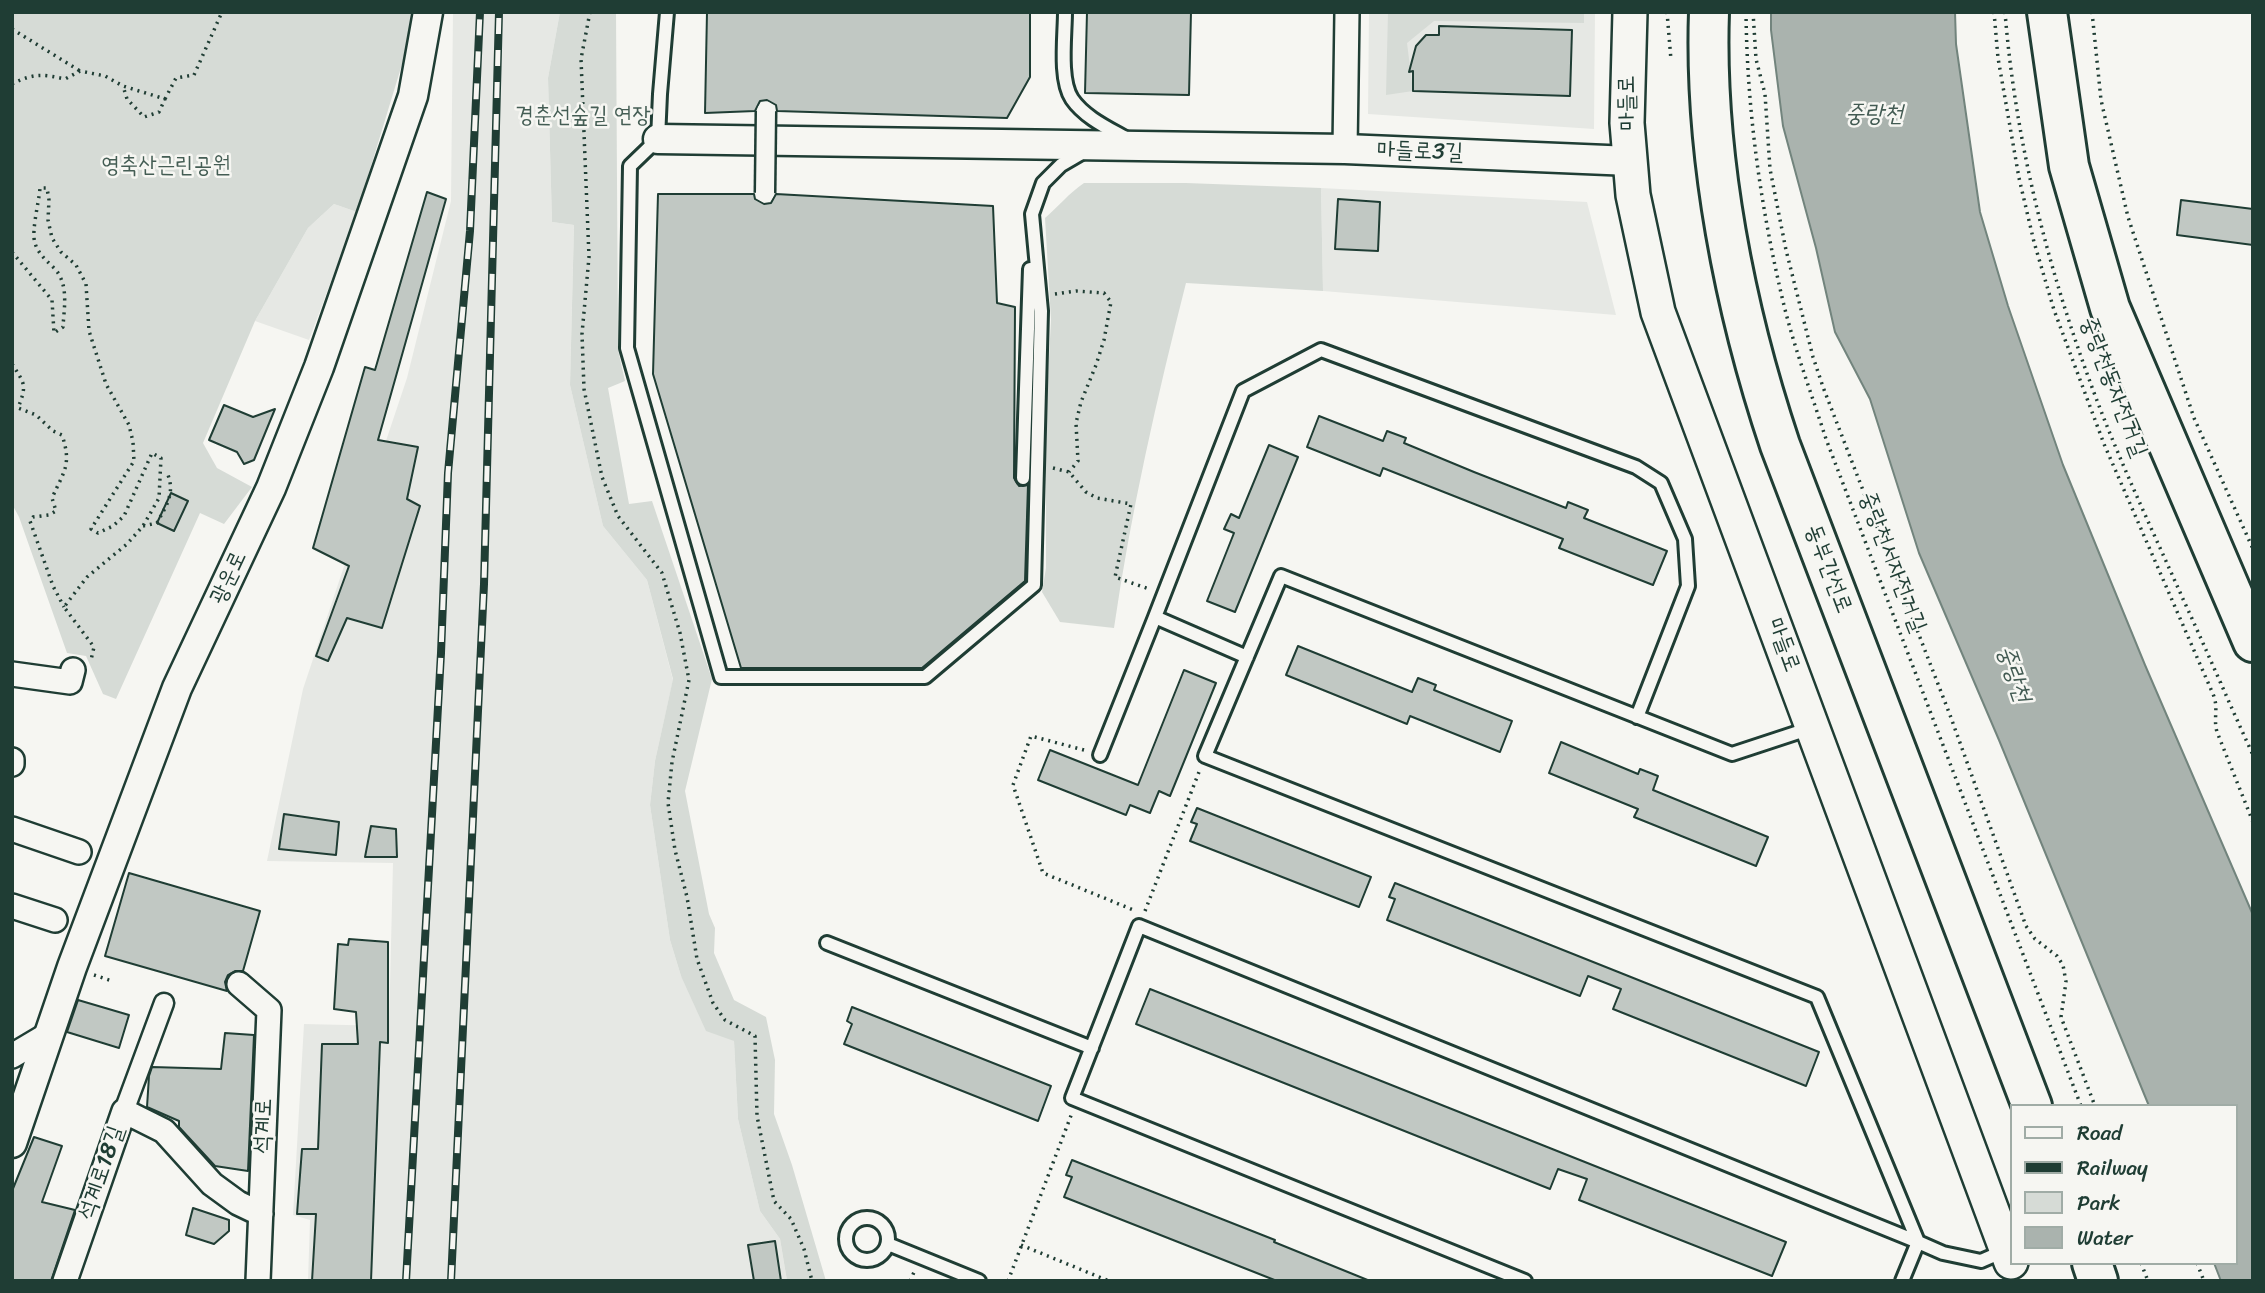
<!DOCTYPE html>
<meta charset="utf-8">
<style>
body{margin:0}
#map{position:relative;width:2265px;height:1293px;overflow:hidden;background:#f6f6f2;font-family:Sriracha,sans-serif}
canvas{display:block}
.frame{position:absolute;inset:0;border:14px solid #1f3d34;pointer-events:none}
.legend{position:absolute;left:2010px;top:1104px;width:228px;height:161px;box-sizing:border-box;background:#f6f6f2;border:2px solid #a0aca6;margin:0;padding:9px 12px;list-style:none;font-size:21px;color:#1f3d34}
.legend li{display:flex;align-items:center;gap:14px;height:35px}
.legend b{width:35px;border:2px solid #a0aca6}
</style>
<div id="map">
<canvas width="2265" height="1293"></canvas>
<div class="frame"></div>
<ul class="legend">
<li><b style="height:9px;background:#f6f6f2"></b>Road</li>
<li><b style="height:9px;background:#1f3d34"></b>Railway</li>
<li><b style="height:19px;background:#d6dbd6"></b>Park</li>
<li><b style="height:19px;background:#aab3ae"></b>Water</li>
</ul>
</div>
<script>
const ctx = document.querySelector('canvas').getContext('2d');
ctx.lineJoin = 'round';
function paint(path, color) {
  ctx.fillStyle = color;
  ctx.fill(path, 'evenodd');
}
function stroke(path, color, width, dash) {
  ctx.strokeStyle = color;
  ctx.lineWidth = width;
  ctx.lineCap = dash ? 'butt' : 'round';
  ctx.setLineDash(dash || []);
  ctx.stroke(path);
}
function label(font, color, halo, rows, align = 'center') {
  ctx.font = font + ' Sriracha,"Poor Story",sans-serif';
  ctx.lineWidth = 5;
  ctx.setLineDash([]);
  ctx.textBaseline = 'middle';
  ctx.strokeStyle = halo;
  ctx.fillStyle = color;
  for (const [text, x, y, turn = 0] of rows) {
    ctx.save();
    ctx.translate(x, y);
    ctx.rotate((+turn || 0) * Math.PI / 180);
    ctx.textAlign = isNaN(turn) ? turn : align;
    if (halo) ctx.strokeText(text, 0, 0);
    ctx.fillText(text, 0, 0);
    ctx.restore();
  }
}
paint(new Path2D(`
 M453,12h107l-12,66 4,144 22,3 -4,160 33,141 44,54 26,100 -18,81 -5,44 20,135 11,36 53,65 4,78 22,92 20,28 7,42h-479l2,-61 -17,-5 11,-191 85,2 4,-163 -126,-2 36,-172 104,-311 44,-177z
 M1369,12h226l-1,117 -226,-15z
 M1321,188l266,14 29,113 -293,-24z
 M334,204l23,8 -48,128 -54,-19 53,-93z`), '#e6e8e4');
paint(new Path2D(`
 M12,12h400l-9,49 -46,151 -23,-8 -26,24 -53,93 -52,122 14,25 35,19 -28,37 -24,-11 -84,186 -13,-5 -17,-38 -19,-3 -48,-136 -7,-13z
 M560,12h56l2,338 7,31 -17,7 21,116 23,-3 60,178 -27,112 24,123 6,14 -1,25 20,47 32,17 9,43 -1,54 18,51 34,116h-39l-7,-42 -20,-28 -22,-92 -4,-78 -28,-10 -25,-55 -11,-36 -20,-135 5,-44 18,-82 -26,-99 -44,-54 -33,-141 4,-160 -22,-3 -4,-144z
 M1388,12h196v11l-150,-2 -27,22 6,48 -27,4z
 M1084,183h102l135,5 2,103 -137,-8c-29,114 -55,228 -72,345l-54,-6 -18,-30 4,-24v-153l5,-95 -6,-102c13,-11 24,-25 39,-35z`), '#d6dbd6');
const water = new Path2D(`
 M1771,12h184l1,32 24,168 28,94 55,159 82,200 108,250v366h-32l-7,-18h21v-157h-86l-150,-366 -80,-187 -49,-154 -35,-67 -19,-84 -33,-122 -12,-96z`);
paint(water, '#aab3ae');
stroke(water, '#72847d', 2);
const building = new Path2D(`
 M707,12h323v65l-23,41 -230,-7 -1,-6 -9,-5 -7,1 -5,10 -50,2z
 M1087,12h104l-2,83 -104,-2z
 M1439,26l133,4 -2,66 -157,-5v-20l-4,1 7,-26 10,-11h13z
 M427,192l19,7 -68,241 40,7 -11,52 13,7 -38,122 -35,-10 -19,43 -12,-5 33,-90 -36,-18 52,-181 10,3z
 M658,194h96l1,5 9,5 7,-1 5,-9 217,12 4,97 18,4 -1,171 5,8 9,-1 -3,96 -103,87h-181l-88,-294z
 M1338,199l42,3 -2,49 -43,-2z
 M2181,200l72,9v36l-76,-10z
 M224,405l29,12 22,-8 -21,51 -10,4 -7,-12 -28,-12z
 M1319,416l64,25 4,-10 19,7 -2,5 70,29 92,36 2,-6 20,8 -4,8 83,33 -14,34 -94,-37 4,-9 -180,-71 -3,8 -73,-29z
 M1269,445l29,12 -63,155 -28,-11 27,-68 -10,-4 7,-15 8,4z
 M171,493l17,8 -14,30 -17,-8z
 M1298,646l114,46 6,-14 18,7 -2,5 78,31 -12,31 -90,-36 -3,8 -121,-49z
 M1184,670l32,13 -46,113 -11,-5 -9,22 -20,-8 -4,10 -88,-35 12,-30 88,35z
 M1561,742l77,32 2,-5 18,7 -5,14 115,47 -12,29 -122,-49 4,-8 -89,-36z
 M1197,808l174,69 -12,30 -169,-66 7,-17 -6,-2z
 M284,814l55,8 -3,33 -57,-6z
 M371,826l25,3 1,28h-32z
 M129,873l131,38 -17,60h-8l-7,4 -3,7 2,9 -122,-35z
 M1395,883l424,169 -13,34 -193,-77 8,-20 -33,-13 -8,20 -193,-76 8,-21 -6,-2z
 M349,939l39,3v101l-8,-1 -9,239h-59l4,-67h-19l5,-65h16l4,-105h36l-2,-32 -22,-3 4,-65 10,1z
 M1150,989l636,253 -14,34 -193,-76 8,-21 -29,-10 -8,20 -414,-165z
 M78,1000l51,15 -10,33 -52,-16z
 M852,1007l199,79 -13,35 -194,-77 8,-20 -5,-3z
 M225,1033l29,2 -6,136 -33,-5 -36,-39v-6l-32,-14 2,-31 3,-9 69,2z
 M34,1137l28,9 -20,56 33,8 -24,71h-39v-90z
 M1072,1160l203,80 -1,2 96,39h-93l-213,-84 8,-20 -6,-2z
 M193,1208l36,12v11l-15,13 -28,-9z
 M775,1241l6,40h-27l-6,-36z`);
paint(building, '#c1c8c3');
stroke(building, '#1f3d34', 2);
const service = new Path2D(`
 M667,12l-7,82 -2,45 -28,27 -3,182 94,329h204l109,-92 7,-274 -9,-97 11,-31 18,-18 24,-14
 M1065,12c0,23 -6,68 7,87 13,19 38,30 57,41
 M1023,478l7,-209
 M1247,657l-92,-40 88,-226 78,-41 315,117 25,16 24,56 3,47 -51,131
 M1811,728l-79,26 -451,-178 -76,180 612,241 101,245
 M1100,755l55,-138
 M827,943l265,105
 M846 1239a21 21 0 1 1 42 0a21 21 0 1 1-42 0Z
 M888,1244l91,37
 M1525,1281l-453,-183 67,-172 779,316
 M1902,1281l16,-39 25,11 38,8 23,-10`);
const pedestrian = new Path2D(`
 M124,1111l40,-108`);
const minor = new Path2D(`
 M1345,149l2,-137
 M12,674l58,8 3,-12
 M12,760v4
 M12,829l67,23
 M12,906l43,14
 M239,984l30,26 -11,271
 M12,1056l37,-22
 M65,1281l59,-170 40,20 48,53 26,19 23,11`);
const tertiary = new Path2D(`
 M658,139l687,10 286,12
 M12,1143l60,-176 105,-279 94,-200 48,-121 94,-271 15,-84`);
const secondary = new Path2D(`
 M1630,12l-3,111 6,72 25,117 353,950`);
const trunk = new Path2D(`
 M1709,12c-5,143 26,299 71,433l252,661
 M2047,12l22,154 41,142 143,334
 M2092,1263l6,18`);
stroke(service, '#1f3d34', 18);
stroke(pedestrian, '#1f3d34', 23);
stroke(minor, '#1f3d34', 28);
stroke(tertiary, '#1f3d34', 33);
stroke(secondary, '#1f3d34', 38);
stroke(trunk, '#1f3d34', 44);
stroke(new Path2D(`
 M590,12l-9,47 8,198 -7,77 2,55 18,88 16,39 44,57 18,60 9,47 -17,82 -4,41 7,47 12,47 10,62 16,44 12,17 30,16 2,80 17,85 17,18 13,30 8,32
 M1667,12l4,48
 M1746,12c1,97 14,191 36,285 11,48 29,95 44,142l255,667
 M1753,12l3,47 9,35 5,75 16,81 27,107 10,30 127,328 76,211 9,13 22,17 6,9 3,17 -5,35 34,89
 M1994,12l4,46 21,120 15,64 20,68 50,134 109,250c6,14 0,24 4,38l36,90
 M2005,12c10,126 41,249 84,367 27,75 62,148 94,220 24,52 46,104 70,156
 M2092,12l9,88 27,117 66,201 59,131
 M12,29l68,42
 M12,84c22,-11 30,-10 53,-5l15,-8 25,5 18,10 42,13 -6,13 -15,5 -17,-18 -4,-13
 M165,99l11,-21 18,-3 28,-63
 M12,252l40,48 2,33 9,-6c1,-19 6,-42 -8,-58 -8,-8 -17,-15 -20,-26 -4,-11 4,-41 5,-55h7l2,12 -1,20 4,18 9,14 15,13 10,19 3,47 17,53 23,41 4,17 1,19 -43,68 7,4 15,-7 11,-10 28,-63 9,5 -2,40 -16,28 -16,18 -40,33 -23,30 30,40 -3,13
 M1055,294l21,-3 28,2 7,9 -7,38 -8,25 -15,37 -5,21 2,38 -9,11
 M12,306v10
 M12,364c13,20 15,21 6,44l18,7 17,16 9,4c10,30 2,36 -10,63l4,13 -7,4 -16,2 -3,4 23,65 11,21
 M1053,468l16,4 17,20 11,6 34,6 -16,73 34,12
 M143,526l14,-3c9,-17 18,-29 11,-48
 M1084,750l-53,-14 -18,49 30,88 93,38
 M1145,911l54,-139
 M94,975l18,6
 M1021,1245l88,36
 M2141,1263l7,18
 M2197,1263l7,18
 M910,1281l5,-11
 M1008,1281l64,-168`), '#1f3d34', 3.5, [2, 5]);
stroke(service, '#f6f6f2', 12);
stroke(pedestrian, '#f6f6f2', 18);
stroke(minor, '#f6f6f2', 23);
stroke(tertiary, '#f6f6f2', 28);
stroke(secondary, '#f6f6f2', 33);
stroke(trunk, '#f6f6f2', 38);
const rail = new Path2D(`
 M406,1281l35,-628 7,-180 22,-242 10,-219
 M451,1281l33,-697 15,-572`);
stroke(rail, '#1f3d34', 8);
stroke(rail, '#f6f6f2', 5, [16]);
const pedestrianBridge = new Path2D(`
 M765,193l1,-82`);
stroke(pedestrianBridge, '#1f3d34', 23, []);
stroke(pedestrianBridge, '#f6f6f2', 18);
label('23px', '#1f3d34', '#f6f6f2', [
 ["마들로",1628,103,-91],
 ["마들로3길",1420,152,2],
 ["중랑천동자전거길",2113,387,69],
 ["중랑천서자전거길",1892,562,69],
 ["동부간선로",1828,569,69],
 ["광운로",229,578,-65],
 ["마들로",1783,645,70],
 ["석계로",264,1126,-88],
 ["석계로18길",102,1173,-71]
]);
label('23px', '#445d54', '#f6f6f2', [
 ["경춘선숲길 연장",583,116],
 ["영축산근린공원",166,166]
]);
label('italic 24px', '#425a52', '#f6f6f2', [
 ["중랑천",1874,115],
 ["중랑천",2013,674,71]
]);
</script>
